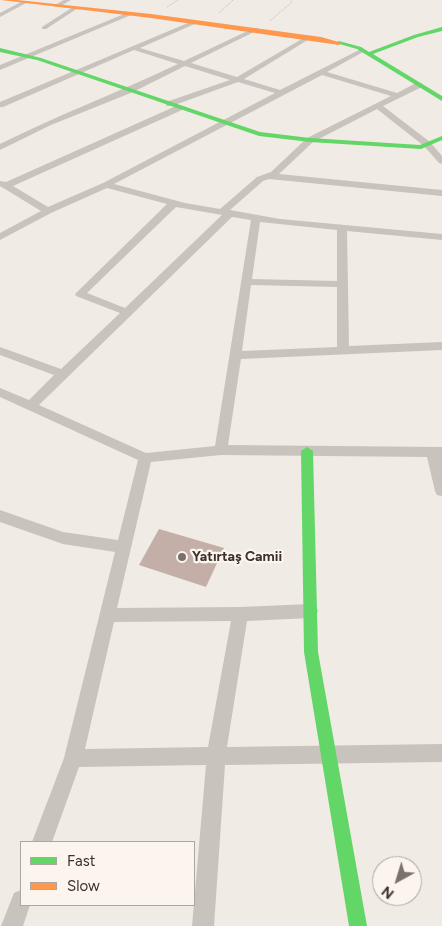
<!DOCTYPE html>
<meta charset="utf-8">
<style>
body{margin:0}
#map{position:relative;width:442px;height:926px;overflow:hidden;background:#f0ebe5;font-family:Figtree,sans-serif}
canvas{display:block}
.legend{position:absolute;left:20px;top:841px;width:175px;height:65px;box-sizing:border-box;background:#fbf5ee;border:1px solid #aea6a0;margin:0;padding:6px 9px;list-style:none;font-size:15px;color:#3b302b}
.legend li{display:flex;align-items:center;gap:10px;height:25px}
.legend b{width:25px;border:1px solid #aea6a0}
.north{position:absolute;left:372px;top:856px;width:50px;height:50px;box-sizing:border-box;background:#fbf5ee;border:1px solid #aea6a0;border-radius:50%;rotate:219deg;font-size:14px;font-weight:700;line-height:20px;text-align:center;color:#3b302b}
.north::after{content:'';display:block;margin:auto;width:18px;height:22px;background:#7a716c;clip-path:polygon(50% 0,100% 100%,50% 72%,0 100%)}
</style>
<div id="map">
<canvas width="442" height="926"></canvas>
<ul class="legend">
<li><b style="height:6px;background:#63d668"></b>Fast</li>
<li><b style="height:6px;background:#ff974d"></b>Slow</li>
</ul>
<div class="north">N</div>
</div>
<script>
const ctx = document.querySelector('canvas').getContext('2d');
ctx.lineJoin = 'round';
function paint(path, color) {
  ctx.fillStyle = color;
  ctx.fill(path, 'evenodd');
}
function stroke(path, color, width, dash) {
  ctx.strokeStyle = color;
  ctx.lineWidth = width;
  ctx.lineCap = dash ? 'butt' : 'round';
  ctx.setLineDash(dash || []);
  ctx.stroke(path);
}
function label(font, color, halo, rows, align = 'center') {
  ctx.font = font + ' Figtree,sans-serif';
  ctx.lineWidth = 4.5;
  ctx.setLineDash([]);
  ctx.textBaseline = 'middle';
  ctx.strokeStyle = halo;
  ctx.fillStyle = color;
  for (const [text, x, y, turn = 0] of rows) {
    ctx.save();
    ctx.translate(x, y);
    ctx.rotate((+turn || 0) * Math.PI / 180);
    ctx.textAlign = isNaN(turn) ? turn : align;
    if (halo) ctx.strokeText(text, 0, 0);
    ctx.fillText(text, 0, 0);
    ctx.restore();
  }
}
paint(new Path2D(`
 M159,529l65,19 -18,39 -67,-22z`), '#c3afa7');
stroke(new Path2D(`
 M167,7l11,-7
 M219,13l14,-13
 M270,21l22,-19 -2,-2`), '#c2bbb6', 1, [1, 1]);
paint(new Path2D(`
 M64,0h7l-12,7h-4v-2z
 M23,1l5,1 -28,15v-4z
 M73,7l5,1 -32,21h-4v-2z
 M129,12l2,3 -131,55v-5z
 M195,20l2,1v2l-57,25 44,13 70,-33h4v2l-67,33 46,14 70,-41h4v2l-67,41 36,11 81,-41h4v2l-38,21 70,21 19,-10h6v4l-39,19 47,36 12,14v8l-3,-1 -15,-17 -47,-37 -64,33 -34,32 163,16v6l-173,-17 -6,2 -33,29 50,9 162,15v6l-95,-9 2,115 93,-4v8l-201,9 -13,86 214,2v49l-5,-1 -2,-4 -8,-34 -206,-2 -70,7 -34,146 123,-1 70,-3 6,2 2,5 -2,5 -6,2 -63,3 -20,126 215,-3v18l-217,3 -11,161h-22l14,-161 -127,2 -27,75h-20l32,-84 51,-206 -52,-8 -63,-22v-12l63,22 55,8 20,-80 -138,-63v-9l29,12 25,-25 -54,-20v-8l61,22 59,-56 -44,-17 -1,-2 92,-90 -60,-16 -56,25 -51,27v-7l41,-22 -41,-25v-5l6,1 170,-76h6v4l-169,76 35,21 55,-24 172,-90 -37,-11 -66,24h-6v-4l64,-22 -45,-14 -52,26 -82,33 -51,25v-6c58,-29 119,-52 178,-80l-44,-14 -131,57h-3v-5zM322,75l69,21 -84,42 -36,34 -14,5 -37,32 -35,-6 -71,-19zM176,207l46,8 -97,93 -38,-15zM232,217l19,3 -36,226 -69,7 -107,-48zM260,222l77,8v51l-85,-2zM251,285l86,2v60l-95,4zM231,621l-23,126 -123,2 29,-127z
 M21,890v15h9l-7,21h-22l13,-33z`), '#c9c3be');
paint(new Path2D(`
 M442,27v4l-24,6 -45,17 69,42v5l-85,-52 -21,-6 3,-2 22,6 8,5 45,-17z
 M0,48l41,10 219,74 50,6 110,7 22,-9v4l-21,9 -111,-7 -51,-6 -222,-76 -37,-8z
 M307,447l6,4 5,201 49,274h-18l-45,-274 -3,-201z`), '#63d668');
paint(new Path2D(`
 M1,0h16l134,14 170,23 21,6 -3,2 -188,-27z`), '#ff974d');
for (const [x, y, r, color] of [
 [182,557,5,"#7a716c"]
]) {
  const dot = new Path2D();
  dot.arc(x, y, r, 0, 2 * Math.PI);
  ctx.fillStyle = color;
  ctx.fill(dot);
  stroke(dot, '#fbf5ee', 2);
}
label('bold 14px', '#3b302b', '#fbf5ee', [
 ["Yatırtaş Camii",192,557]
], 'left');
</script>
